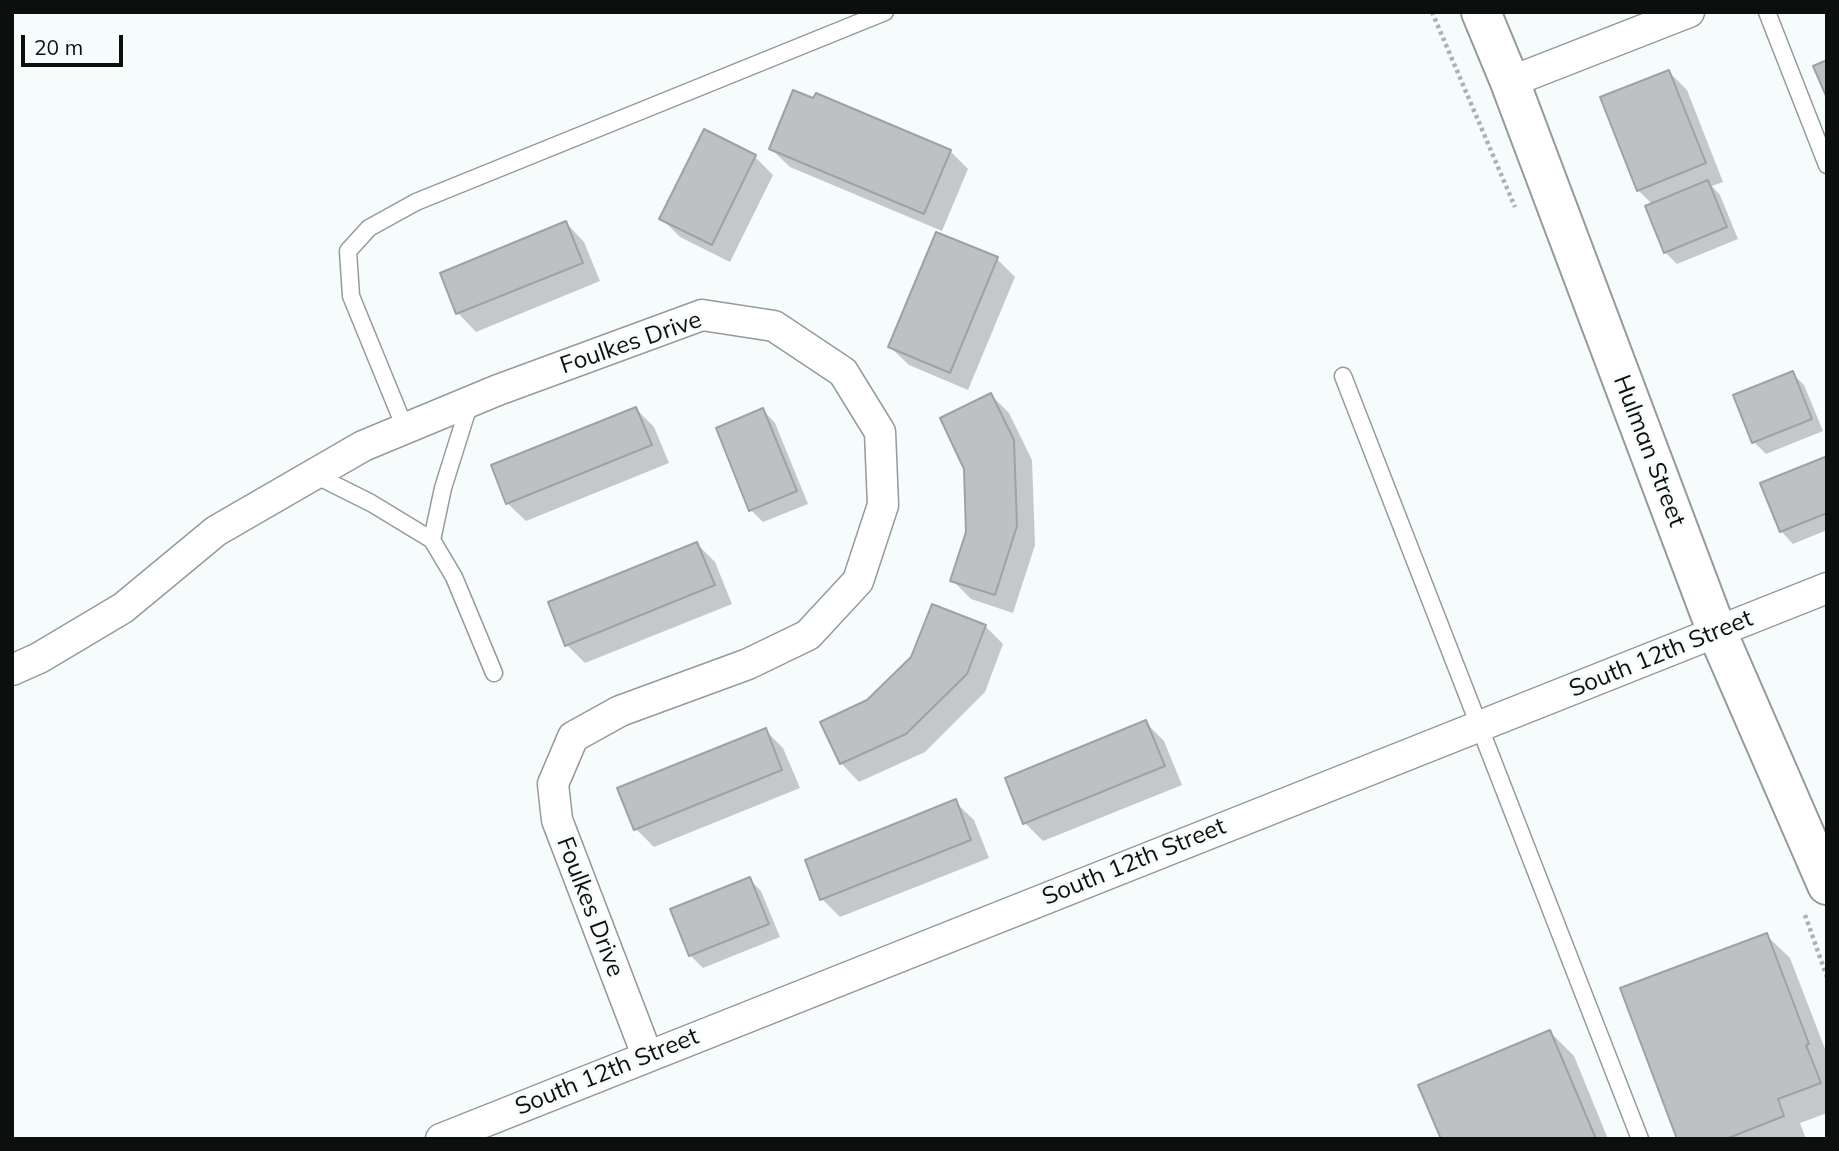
<!DOCTYPE html>
<style>
body{margin:0}
#map{position:relative;width:1839px;height:1151px;overflow:hidden;background:#f6fbfc;font-family:Mulish,sans-serif}
canvas{display:block}
.frame{position:absolute;inset:0;border:14px solid #0d0f0f;pointer-events:none}
.scale{position:absolute;left:21px;top:35px;width:102px;height:32px;box-sizing:border-box;border:4px solid #0d0f0f;border-top:0;padding-left:9px;font-size:21px;line-height:24px;white-space:nowrap;color:#0d0f0f;-webkit-text-stroke:5px #f6fbfc;paint-order:stroke}
</style>
<div id="map">
<canvas width="1839" height="1151"></canvas>
<div class="frame"></div>
<div class="scale">20 m</div>
</div>
<script>
const ctx = document.querySelector('canvas').getContext('2d');
ctx.lineJoin = 'round';
function paint(path, color) {
  ctx.fillStyle = color;
  ctx.fill(path, 'evenodd');
}
function stroke(path, color, width, dash) {
  ctx.strokeStyle = color;
  ctx.lineWidth = width;
  ctx.lineCap = dash ? 'butt' : 'round';
  ctx.setLineDash(dash || []);
  ctx.stroke(path);
}
function label(font, color, halo, rows, align = 'center') {
  ctx.font = font + ' Mulish,sans-serif';
  ctx.lineWidth = 5;
  ctx.setLineDash([]);
  ctx.textBaseline = 'middle';
  ctx.strokeStyle = halo;
  ctx.fillStyle = color;
  for (const [text, x, y, turn = 0] of rows) {
    ctx.save();
    ctx.translate(x, y);
    ctx.rotate((+turn || 0) * Math.PI / 180);
    ctx.textAlign = isNaN(turn) ? turn : align;
    if (halo) ctx.strokeText(text, 0, 0);
    ctx.fillText(text, 0, 0);
    ctx.restore();
  }
}
paint(new Path2D(`
 M1669,72l18,18 36,92 -11,4 8,9 18,44 -61,25 -12,-12 -12,-47 -15,-15z
 M771,149l179,2 18,18 -26,62 -152,-64z
 M755,157l18,18 -43,87 -50,-25 -18,-18z
 M566,223l18,19 16,39 -124,51 -18,-19z
 M997,259l18,18 -47,113 -59,-25 -19,-18z
 M1792,373l12,12 19,46 -57,23 -12,-12z
 M991,395l18,18 23,47 3,85 -22,68 -42,-14 -19,-19 16,-48z
 M636,409l18,18 15,36 -143,58 -19,-18z
 M763,410l12,13 33,81 -45,18 -12,-12z
 M1824,459l3,2v69l-34,14 -12,-13z
 M697,544l18,18 17,42 -147,59 -18,-18z
 M985,626l18,18 -18,48 -60,60 -66,30 -18,-19z
 M1146,723l18,18 18,44 -139,56 -18,-18z
 M765,730l18,18 17,40 -146,59 -18,-18z
 M955,802l19,18 15,38 -149,59 -18,-18z
 M749,879l12,12 19,46 -77,31 -13,-13 -18,-45z
 M1766,935l24,23 37,96v59l-27,10 6,16h-128z
 M1550,1032l24,24 34,83h-166z`), '#0003');
const building = new Path2D(`
 M1827,60v38l-14,-32z
 M1669,70l37,93 -69,28 -37,-94z
 M793,90l20,8 3,-5 135,57 -27,64 -155,-65z
 M704,129l52,26 -44,90 -53,-26z
 M1708,180l19,47 -63,26 -19,-47z
 M566,221l17,42 -127,51 -16,-41z
 M936,232l62,25 -48,116 -62,-26z
 M1793,371l19,48 -60,24 -19,-48z
 M991,393l23,47 3,86 -22,69 -45,-14 16,-49 -2,-63 -24,-51z
 M636,407l16,38 -146,59 -15,-39z
 M763,408l34,83 -48,20 -33,-83z
 M1825,457l2,5v51l-47,19 -20,-49z
 M697,542l18,43 -150,61 -17,-44z
 M932,604l54,21 -19,49 -61,60 -66,30 -20,-42 47,-22 44,-43z
 M1146,720l19,46 -142,58 -18,-46z
 M766,728l16,42 -148,60 -17,-42z
 M956,799l15,41 -151,60 -15,-40z
 M750,877l19,47 -80,32 -19,-47z
 M1767,933l42,111 -3,1 15,38 -43,16 6,17 -58,23h-49l-57,-151z
 M1550,1030l46,109h-155l-23,-54z`);
paint(building, '#bdc1c2');
stroke(building, '#9da2a3', 2);
const lane = new Path2D(`
 M1767,12l60,153
 M1343,376l297,763
 M405,428l-54,-132 -3,-45 21,-23 47,-26 469,-190
 M313,474l58,29 61,37 11,-52 27,-86
 M432,540l22,37 40,96`);
const street = new Path2D(`
 M1510,82l179,-70
 M12,670l27,-12 84,-50 93,-77 147,-85 135,-56 204,-75 72,11 69,46 37,60 3,73 -25,76 -50,54 -60,29 -128,47 -47,26 -20,47 4,36 90,235
 M441,1139l1386,-551`);
const secondary = new Path2D(`
 M1481,12l29,70 207,550 110,253`);
stroke(lane, '#969a9b', 19);
stroke(street, '#969a9b', 33);
stroke(secondary, '#969a9b', 42);
stroke(new Path2D(`
 M1432,12l83,195
 M1805,915l22,62`), '#adb1b2', 4.5, [3.5, 3.5]);
stroke(lane, '#fff', 16);
stroke(street, '#fff', 30);
stroke(secondary, '#fff', 38);
label('24px', '#0d0f0f', '#f6fbfc', [
 ["Foulkes Drive",631,343,-19],
 ["Hulman Street",1649,451,69],
 ["South 12th Street",1661,654,-22],
 ["South 12th Street",1134,862,-22],
 ["Foulkes Drive",590,907,69],
 ["South 12th Street",607,1072,-22]
]);
</script>
